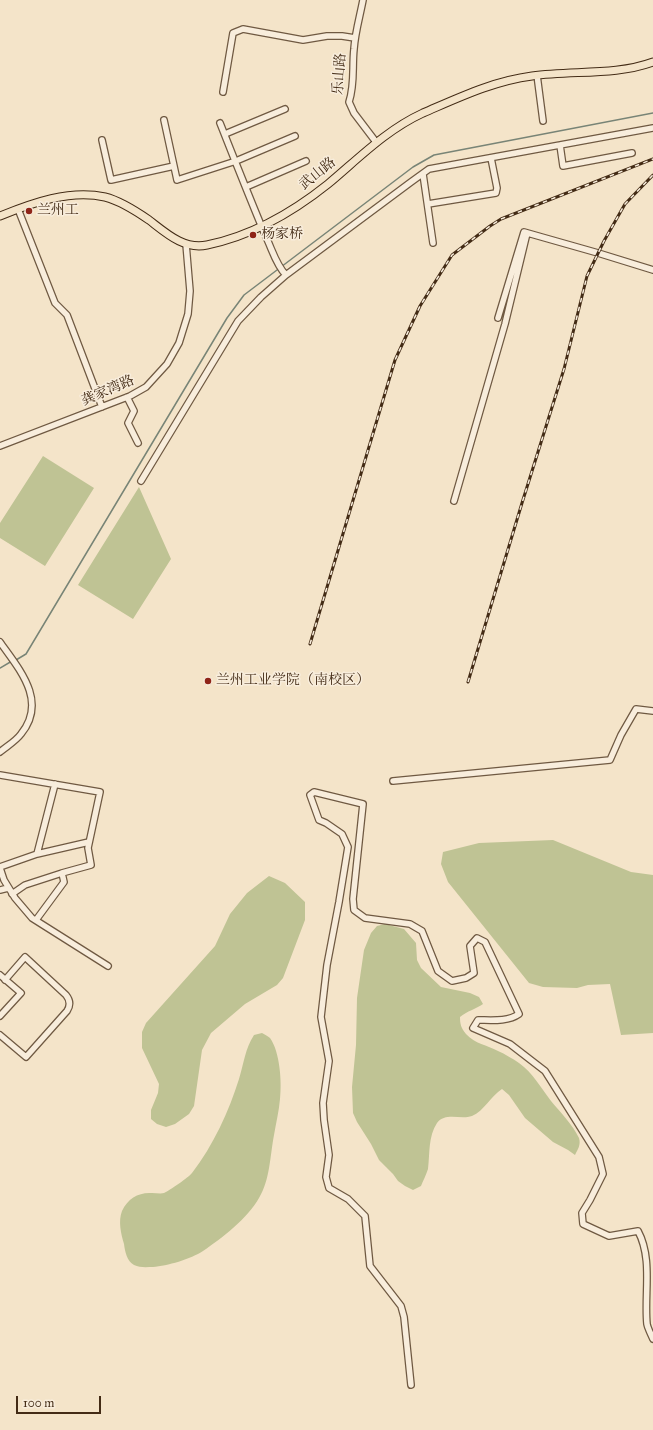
<!DOCTYPE html>
<meta charset="utf-8">
<style>
body{margin:0}
#map{position:relative;width:653px;height:1430px;overflow:hidden;background:#f4e4c9;font-family:"IM FELL Great Primer",serif}
canvas{display:block}
.scale{position:absolute;left:16px;top:1396px;width:85px;height:18px;box-sizing:border-box;border:2px solid #432b15;border-top:0;padding-left:5px;font-size:12px;line-height:14px;white-space:nowrap;color:#432b15;-webkit-text-stroke:3px #f8eddc;paint-order:stroke}
</style>
<div id="map">
<canvas width="653" height="1430"></canvas>
<div class="scale">100 m</div>
</div>
<script>
const ctx = document.querySelector('canvas').getContext('2d');
ctx.lineJoin = 'round';
function paint(path, color) {
  ctx.fillStyle = color;
  ctx.fill(path, 'evenodd');
}
function stroke(path, color, width, dash) {
  ctx.strokeStyle = color;
  ctx.lineWidth = width;
  ctx.lineCap = dash ? 'butt' : 'round';
  ctx.setLineDash(dash || []);
  ctx.stroke(path);
}
function label(font, color, halo, rows, align = 'center') {
  ctx.font = font + ' "IM FELL Great Primer","Noto Serif SC",serif';
  ctx.lineWidth = 3;
  ctx.setLineDash([]);
  ctx.textBaseline = 'middle';
  ctx.strokeStyle = halo;
  ctx.fillStyle = color;
  for (const [text, x, y, turn = 0] of rows) {
    ctx.save();
    ctx.translate(x, y);
    ctx.rotate((+turn || 0) * Math.PI / 180);
    ctx.textAlign = isNaN(turn) ? turn : align;
    if (halo) ctx.strokeText(text, 0, 0);
    ctx.fillText(text, 0, 0);
    ctx.restore();
  }
}
paint(new Path2D(`
 M43,456l51,32 -49,78 -45,-28v-15z
 M139,487l32,72 -38,60 -55,-34z
 M553,840l78,32 22,3v158l-32,2 -11,-51 -22,1 -11,3 -34,-1 -14,-4 -81,-101 -7,-18 2,-12 36,-9z
 M269,876l16,7 20,19v18l-22,58 -6,7 -32,19 -34,29 -9,17 -8,56 -5,8 -14,10 -9,3 -9,-3 -6,-5v-9l7,-17 1,-9 -17,-36v-16l4,-9 69,-77 15,-32 17,-21z
 M385,924l19,5 12,14 1,17 4,8 20,19 29,6 9,4 4,7c-7,5 -16,7 -23,13 0,7 1,11 6,17 9,10 21,11 32,17 7,3 15,8 21,12 14,10 22,25 32,38 9,11 22,24 28,37 2,7 -1,11 -4,17l-7,-5 -15,-8 -28,-24 -16,-23 -7,-6c-11,7 -18,22 -30,27 -11,4 -27,-4 -35,7 -9,14 -7,30 -9,46 -2,6 -5,12 -7,17l-8,4 -8,-4 -7,-5 -5,-7 -14,-14 -8,-16 -14,-22 -4,-9 -1,-26 4,-42 1,-47 7,-48 7,-17 6,-7z
 M262,1033c3,2 6,3 8,5 10,14 12,44 10,61 -1,12 -4,24 -6,36 -4,21 -4,45 -15,63 -11,20 -38,41 -56,53 -12,8 -36,15 -50,16 -6,0 -13,1 -19,-2 -7,-4 -9,-13 -10,-21 -3,-10 -6,-23 -2,-33 6,-13 17,-19 30,-18 4,0 9,1 12,0 5,-2 25,-16 28,-20 21,-27 37,-62 47,-94 5,-16 6,-30 15,-44z`), '#bfc394');
stroke(new Path2D(`
 M16,660l10,-6 201,-336 17,-23 169,-128 21,-12 219,-42
 M0,668l12,-7`), '#788476', 1.5);
const minor = new Path2D(`
 M363,0c-3,16 -8,33 -9,49 -2,18 1,35 -5,53l5,11 22,29
 M537,75l6,46
 M223,92l10,-59 10,-4 60,11 24,-4h15l13,2
 M164,120l13,60 59,-19 59,-25
 M225,134l60,-25
 M102,140l9,40 63,-14
 M560,145l3,21 69,-13
 M423,174l10,69
 M246,187l60,-26
 M428,204l68,-11 1,-5 -6,-30
 M18,209l37,94 12,12 35,92
 M286,275l125,-93 18,-13 224,-41
 M498,318l26,-86 74,21 55,17
 M127,397l7,14 -6,12 10,20
 M0,446l130,-50 16,-9 21,-23 12,-21 9,-29 2,-23 -4,-47
 M141,481l97,-160 23,-24 25,-22c-10,-10 -14,-26 -20,-38 -16,-38 -31,-76 -46,-114
 M454,501l51,-177 22,-91
 M0,642c19,27 48,59 21,92 -5,7 -14,12 -21,18
 M0,775l100,17 -12,56 3,17 -29,8
 M393,781l217,-21 11,-25 15,-26 17,2
 M37,854l18,-70
 M0,867l37,-13 52,-12
 M0,868l4,12 11,18 17,20 76,48
 M0,890l8,-2
 M12,894l13,-9 37,-12 2,9 -28,38
 M0,975l21,18 -21,23
 M0,1035l26,22 41,-46c4,-6 3,-11 -1,-16l-41,-38 -20,23
 M411,1385l-7,-68 -3,-11 -31,-40 -5,-50 -17,-17 -19,-11 -3,-11 3,-22 -5,-35 -1,-17 6,-42 -8,-44 6,-52 12,-63 9,-55 -6,-13 -16,-11 -7,-3 -9,-25 4,-3 49,12 -10,95 1,11 11,8 45,6 12,7 16,40 14,10 14,-3 8,-5 -4,-27 7,-8 8,4 34,72c-11,8 -29,6 -41,6l-5,8 37,16 35,27 54,86 4,17 -13,26 -8,13 1,11 26,12 29,-5c15,28 6,63 9,93 1,5 4,10 6,15`);
const major = new Path2D(`
 M0,216c32,-13 70,-27 105,-19 16,4 31,14 44,23 17,13 35,30 58,25 44,-9 86,-33 121,-61 30,-25 58,-54 95,-71 35,-15 70,-32 109,-37 40,-6 83,0 121,-14`);
stroke(minor, '#6f5942', 8);
stroke(major, '#432b15', 9);
stroke(minor, '#f8eddc', 5.5);
stroke(major, '#f4e4c9', 7);
const rail = new Path2D(`
 M310,644l85,-284 25,-54 32,-51 38,-29 11,-7 152,-60
 M468,682l54,-179 42,-134 23,-93 17,-35 21,-37 28,-29`);
stroke(rail, '#432b15', 3);
stroke(rail, '#f8eddc', 1.5, [4.5]);
for (const [x, y, r, color] of [
 [29,211,4,"#8f2418"],
 [253,235,4,"#8f2418"],
 [208,681,4,"#8f2418"]
]) {
  const dot = new Path2D();
  dot.arc(x, y, r, 0, 2 * Math.PI);
  ctx.fillStyle = color;
  ctx.fill(dot);
  stroke(dot, '#f8eddc', 1.5);
}
label('14px', '#432b15', '#f8eddc', [
 ["乐山路",340,74,-86],
 ["武山路",318,174,-39],
 ["龚家湾路",108,391,-23]
]);
label('14px', '#432b15', '#f8eddc', [
 ["兰州工",37,211],
 ["杨家桥",261,235],
 ["兰州工业学院（南校区）",216,681]
], 'left');
</script>
